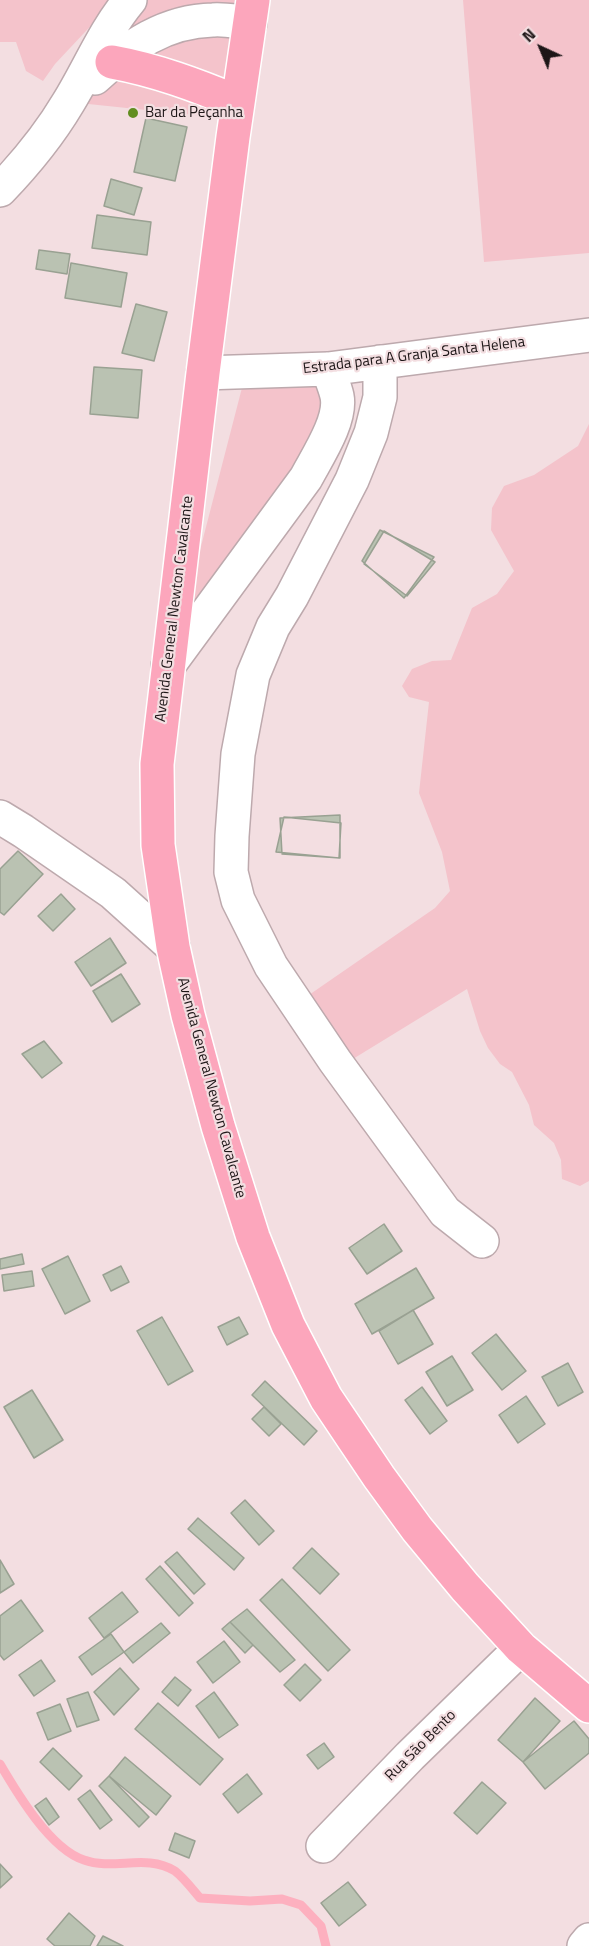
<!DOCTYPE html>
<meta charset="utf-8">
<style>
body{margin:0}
#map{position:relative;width:589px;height:1946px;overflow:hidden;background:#f3dee1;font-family:"Titillium Web",sans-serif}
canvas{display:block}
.north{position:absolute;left:511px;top:18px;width:60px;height:60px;-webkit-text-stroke:4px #f3dee1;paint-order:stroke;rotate:316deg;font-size:16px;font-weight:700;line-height:24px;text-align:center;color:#1d1617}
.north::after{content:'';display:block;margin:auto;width:21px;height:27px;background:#1d1617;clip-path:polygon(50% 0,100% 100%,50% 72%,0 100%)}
</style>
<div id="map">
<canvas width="589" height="1946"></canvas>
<div class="north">N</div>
</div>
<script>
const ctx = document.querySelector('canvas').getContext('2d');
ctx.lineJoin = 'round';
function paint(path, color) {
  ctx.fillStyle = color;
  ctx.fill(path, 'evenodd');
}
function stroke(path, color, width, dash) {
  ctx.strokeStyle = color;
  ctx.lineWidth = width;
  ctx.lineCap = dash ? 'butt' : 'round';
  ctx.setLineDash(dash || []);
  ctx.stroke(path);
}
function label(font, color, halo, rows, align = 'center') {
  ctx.font = font + ' "Titillium Web",sans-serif';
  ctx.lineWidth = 4.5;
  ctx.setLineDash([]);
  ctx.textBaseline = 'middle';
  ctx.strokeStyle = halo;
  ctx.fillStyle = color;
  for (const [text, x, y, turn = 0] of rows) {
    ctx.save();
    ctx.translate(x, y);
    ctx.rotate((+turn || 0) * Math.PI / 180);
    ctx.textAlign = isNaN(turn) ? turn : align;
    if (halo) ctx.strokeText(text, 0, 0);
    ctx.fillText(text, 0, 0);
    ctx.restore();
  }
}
paint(new Path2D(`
 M0,0h115l-60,64 -12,17 -17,-10 -10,-29h-16z
 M130,0h107l-14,118 -154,-16z
 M463,0h126v253l-105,9z
 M319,377l9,19 -12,30 -29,51 -104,139 61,-236z
 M589,424v757l-9,5 -18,-7 -1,-19 -7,-17 -20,-18 -5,-20 -17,-33 -12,-8 -12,-16 -8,-17 -13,-42 -119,73 -42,-65 129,-89 15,-17 -8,-39 -23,-59 10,-91 -20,-5 -7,-11 10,-17 20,-8 19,-1 21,-52 25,-14 17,-23 -23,-41 1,-22 12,-22 30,-11 44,-29z`), '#f4c3cb');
stroke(new Path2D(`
 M0,1764c17,29 50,85 84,96 30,11 62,-7 91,11 9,7 18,19 25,27l50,3 32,-2 19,6 20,21 5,20`), '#fdb0bf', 9);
const building = new Path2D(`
 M146,118l41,9 -12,54 -41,-9z
 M111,179l31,9 -8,27 -30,-9z
 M97,215l54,7 -4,33 -55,-7z
 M39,250l31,4 -3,20 -31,-5z
 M71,263l56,10 -6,34 -56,-9z
 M136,304l31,8 -13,49 -32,-8z
 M94,367l48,3 -4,48 -48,-4z
 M380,530l54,27 -30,41 -42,-37z
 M384,531l51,31 -28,34 -43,-32z
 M340,815v43l-58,-4 -2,-36z
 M284,817l57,6 -2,35 -63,-6z
 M18,851l25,23 -39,41 -4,-3v-43z
 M61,894l14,15 -22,22 -15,-15z
 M110,938l16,25 -35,23 -16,-24z
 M121,974l19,30 -28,18 -19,-31z
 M44,1041l18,22 -20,15 -20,-24z
 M384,1224l18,27 -35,23 -18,-26z
 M22,1254l2,10 -24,5v-10z
 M68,1256l22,45 -25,13 -23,-45z
 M121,1266l8,16 -18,9 -8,-16z
 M416,1268l18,30 -62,36 -17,-30z
 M32,1271l2,15 -30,5 -2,-16z
 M413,1310l20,34 -35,20 -19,-33z
 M162,1317l31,54 -25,14 -31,-54z
 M239,1317l9,17 -21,11 -9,-18z
 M496,1334l30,37 -24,19 -30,-37z
 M452,1356l21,34 -26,16 -21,-34z
 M568,1363l15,29 -25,14 -16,-29z
 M265,1381l52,50 -13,14 -52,-50z
 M422,1387l25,34 -17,13 -25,-34z
 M32,1390l31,50 -29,18 -30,-51z
 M526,1396l19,28 -27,19 -19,-28z
 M264,1407l17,17 -12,12 -17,-17z
 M245,1500l29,31 -15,14 -28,-32z
 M198,1518l46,40 -10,12 -46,-41z
 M312,1548l27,26 -19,20 -27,-26z
 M177,1552l28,32 -11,10 -29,-32z
 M0,1560l14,24 -14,9z
 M160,1566l33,37 -14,13 -33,-37z
 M282,1579l68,71 -22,21 -68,-71z
 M122,1592l16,20 -34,26 -15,-20z
 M21,1600l22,31 -39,29 -4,-5v-39z
 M247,1609l48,51 -15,12 -50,-50z
 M230,1622l23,23 -8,8 -23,-24z
 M161,1623l9,10 -37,30 -9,-11z
 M111,1634l13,18 -32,23 -13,-18z
 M224,1641l16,21 -27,21 -16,-21z
 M41,1660l14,21 -21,15 -15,-21z
 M305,1664l16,16 -21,21 -16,-16z
 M120,1668l19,21 -25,26 -20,-23z
 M175,1677l16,13 -13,16 -16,-14z
 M88,1692l11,28 -22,7 -10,-28z
 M214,1692l24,33 -19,13 -23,-32z
 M535,1698l25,23 -37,41 -25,-22z
 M158,1703l65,56 -23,26 -65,-56z
 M60,1704l11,27 -23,9 -11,-27z
 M574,1721l15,18v14l-44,36 -22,-27z
 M324,1743l10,14 -16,12 -11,-14z
 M53,1748l29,28 -13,14 -29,-28z
 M125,1757l46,39 -15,19 -47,-39z
 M247,1774l15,20 -24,19 -15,-19z
 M109,1776l40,41 -10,10 -40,-41z
 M482,1782l24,21 -29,31 -23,-21z
 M90,1790l22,30 -12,9 -22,-30z
 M46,1798l13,19 -10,8 -14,-19z
 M175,1833l20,8 -6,17 -20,-8z
 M0,1864l12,13 -12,11z
 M348,1882l18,23 -27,21 -18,-23z
 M69,1913l26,23 -5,10h-35l-8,-7z
 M103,1936l20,10h-26z`);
paint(building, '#bac2b2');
stroke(building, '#99a192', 1.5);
const minor = new Path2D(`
 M95,78c34,-32 70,-57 118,-58 12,-1 25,2 37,3
 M0,190c26,-27 49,-55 68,-87 21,-34 36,-72 62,-103
 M380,362v35l-9,36 -19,47 -60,116 -19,31 -20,48 -15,79 -6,82 -1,36 7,28 33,66 64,95 110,151 37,29
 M203,373l125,-4 261,-34
 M168,666l138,-188c11,-21 36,-58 31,-82 -2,-9 -6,-18 -9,-27
 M0,817l23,14 90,62 60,54
 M323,1846l87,-90 111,-108
 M584,1946l5,-6`);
const major = new Path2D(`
 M253,0l-20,137 -30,236 -46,391 1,81 15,102 15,68 30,111 35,111 35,88 38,73 53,79 38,52 48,58 56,61 68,58
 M112,62c44,8 84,23 125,40`);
stroke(minor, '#bda9ad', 36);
stroke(major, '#fff', 36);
stroke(minor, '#fff', 33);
stroke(major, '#fca6bc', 33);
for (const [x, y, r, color] of [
 [133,113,6,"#618d1f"]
]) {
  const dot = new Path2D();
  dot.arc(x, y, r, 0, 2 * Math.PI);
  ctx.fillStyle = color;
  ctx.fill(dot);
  stroke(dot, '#f3dee1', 2);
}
label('15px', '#1d1617', '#f3dee1', [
 ["Bar da Peçanha",145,113]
], 'left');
label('15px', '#1d1617', '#f3dee1', [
 ["Estrada para A Granja Santa Helena",414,356,-7],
 ["Avenida General Newton Cavalcante",175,609,-83],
 ["Avenida General Newton Cavalcante",211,1088,75],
 ["Rua São Bento",421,1746,-45]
]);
</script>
